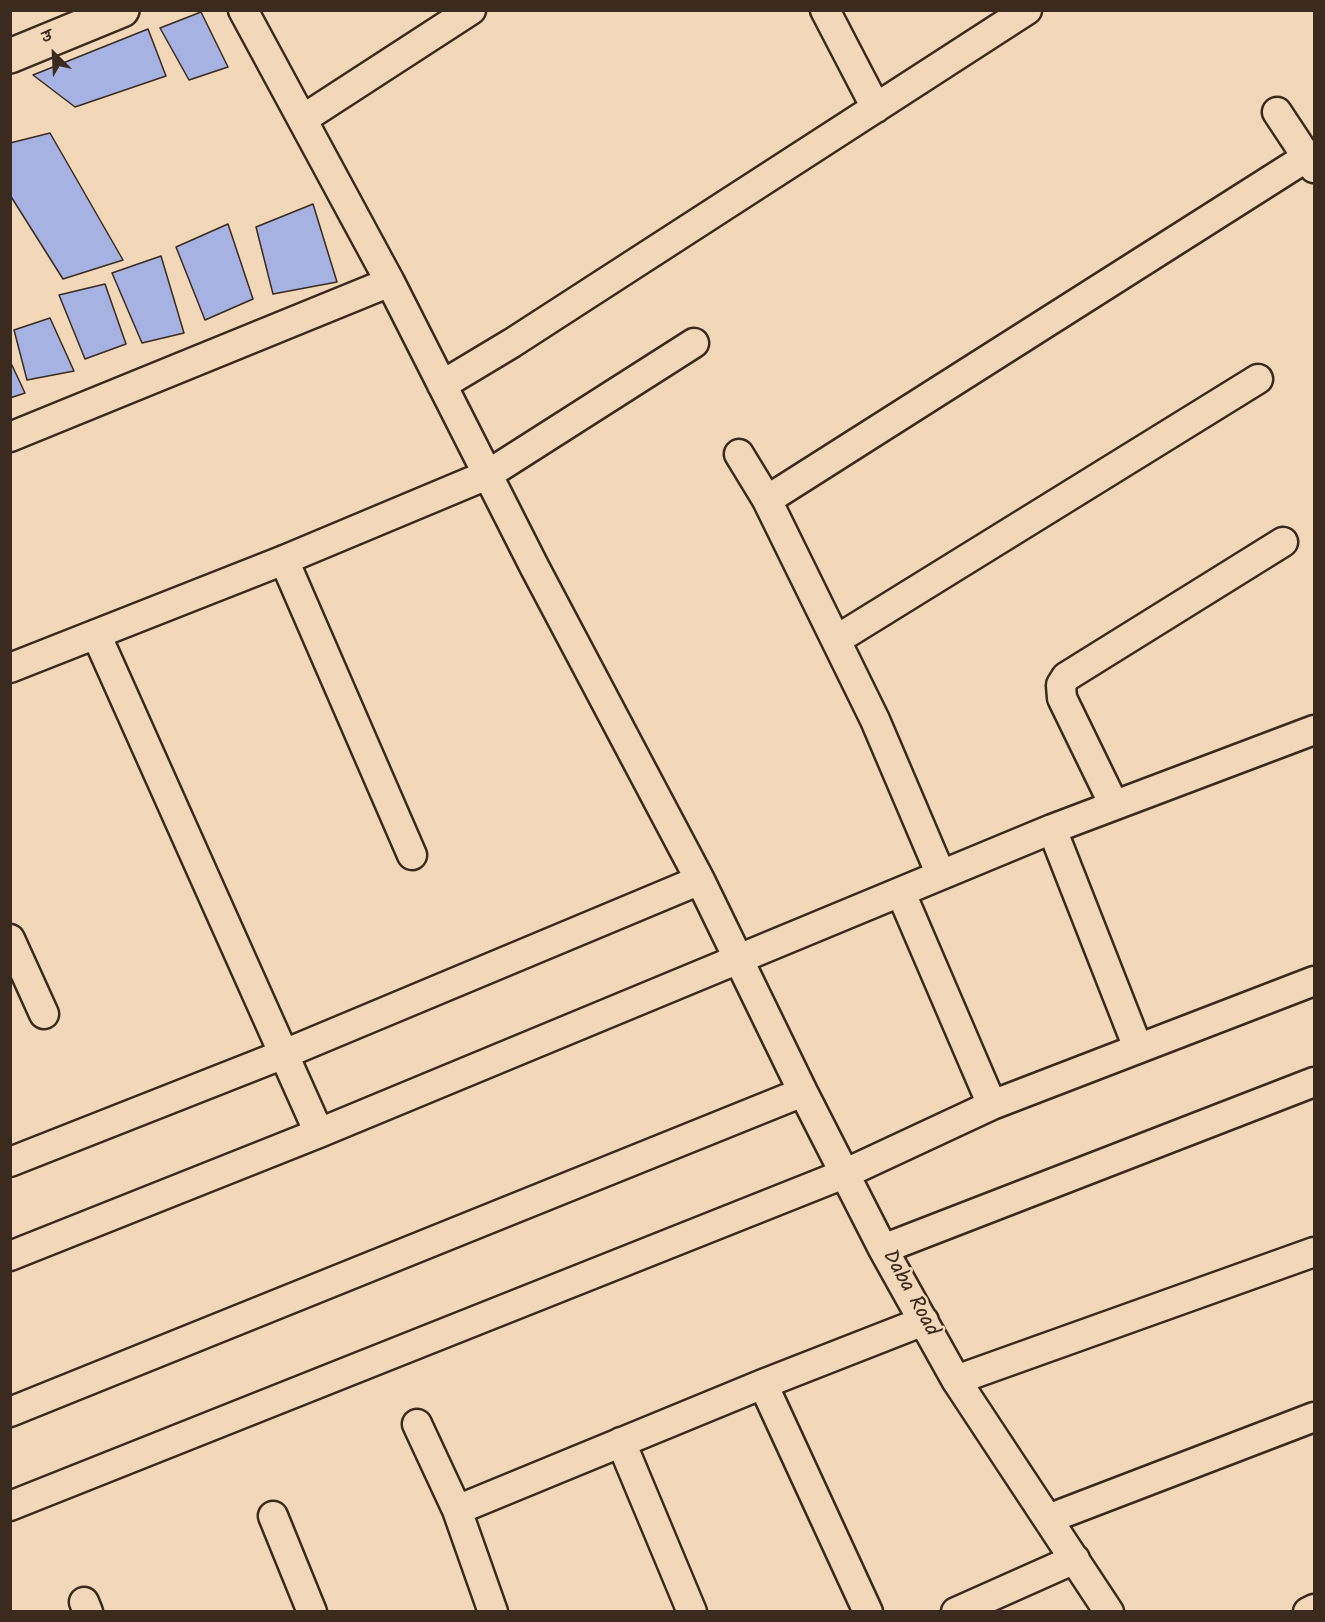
<!DOCTYPE html>
<meta charset="utf-8">
<style>
body{margin:0}
#map{position:relative;width:1325px;height:1622px;overflow:hidden;background:#f2d8b9;font-family:Kalam,"Playpen Sans Deva",sans-serif}
canvas{display:block}
.frame{position:absolute;inset:0;border:12px solid #3b2a1e;pointer-events:none}
.north{position:absolute;left:24px;top:24px;width:60px;height:60px;-webkit-text-stroke:4px #f2d8b9;paint-order:stroke;rotate:336deg;font-size:16px;font-weight:700;line-height:24px;text-align:center;color:#3b2a1e}
.north::after{content:'';display:block;margin:auto;width:21px;height:27px;background:#3b2a1e;clip-path:polygon(50% 0,100% 100%,50% 72%,0 100%)}
</style>
<div id="map">
<canvas width="1325" height="1622"></canvas>
<div class="frame"></div>
<div class="north">उ</div>
</div>
<script>
const ctx = document.querySelector('canvas').getContext('2d');
ctx.lineJoin = 'round';
function paint(path, color) {
  ctx.fillStyle = color;
  ctx.fill(path, 'evenodd');
}
function stroke(path, color, width, dash) {
  ctx.strokeStyle = color;
  ctx.lineWidth = width;
  ctx.lineCap = dash ? 'butt' : 'round';
  ctx.setLineDash(dash || []);
  ctx.stroke(path);
}
function label(font, color, halo, rows, align = 'center') {
  ctx.font = font + ' Kalam,sans-serif';
  ctx.lineWidth = 5;
  ctx.setLineDash([]);
  ctx.textBaseline = 'middle';
  ctx.strokeStyle = halo;
  ctx.fillStyle = color;
  for (const [text, x, y, turn = 0] of rows) {
    ctx.save();
    ctx.translate(x, y);
    ctx.rotate((+turn || 0) * Math.PI / 180);
    ctx.textAlign = isNaN(turn) ? turn : align;
    if (halo) ctx.strokeText(text, 0, 0);
    ctx.fillText(text, 0, 0);
    ctx.restore();
  }
}
const building = new Path2D(`
 M201,12l27,55 -39,13 -29,-52z
 M148,29l18,47 -91,31 -42,-32z
 M50,133l73,127 -60,19 -53,-84v-52z
 M313,204l24,78 -64,12 -17,-67z
 M228,224l25,75 -48,21 -29,-73z
 M161,256l23,77 -42,10 -30,-70z
 M105,284l21,60 -41,15 -26,-64z
 M50,318l24,53 -47,9 -13,-50z
 M10,361l15,32 -15,5z`);
paint(building, '#a5b2e2');
stroke(building, '#3b2a1e', 1.5);
const minor = new Path2D(`
 M243,10l147,272 145,286 165,312 103,212 80,157 73,131 153,232
 M825,10l51,98
 M1277,112l37,56
 M303,119l168,-109
 M442,385l70,-42 515,-333
 M10,437l380,-155
 M739,454l28,46 108,220 66,155
 M767,500l540,-343
 M284,560l128,295
 M96,634l223,499
 M836,640l422,-261
 M10,668l274,-108 203,-85 207,-132
 M1114,805l-52,-107 -1,-13 5,-8 217,-135
 M1052,829l86,219
 M901,893l91,212
 M10,939l34,75
 M10,1162l274,-108 416,-174
 M883,1249l431,-167
 M10,1256l309,-123 733,-304 262,-99
 M956,1380l358,-128
 M763,1384l105,228
 M10,1412l793,-320
 M417,1424l40,86 36,102
 M621,1442l71,170
 M10,1506l834,-332 148,-69 322,-124
 M457,1510l306,-126 161,-63
 M273,1516l39,96
 M1048,1519l266,-102
 M84,1602l4,10
 M956,1612l119,-53
 M1308,1612l6,-3`);
const tertiary = new Path2D(`
 M10,56l112,-46`);
stroke(minor, '#3b2a1e', 33);
stroke(tertiary, '#3b2a1e', 38);
stroke(minor, '#f2d8b9', 28);
stroke(tertiary, '#f2d8b9', 33);
label('21px', '#3b2a1e', '#f2d8b9', [
 ["Daba Road",909,1294,61]
]);
</script>
